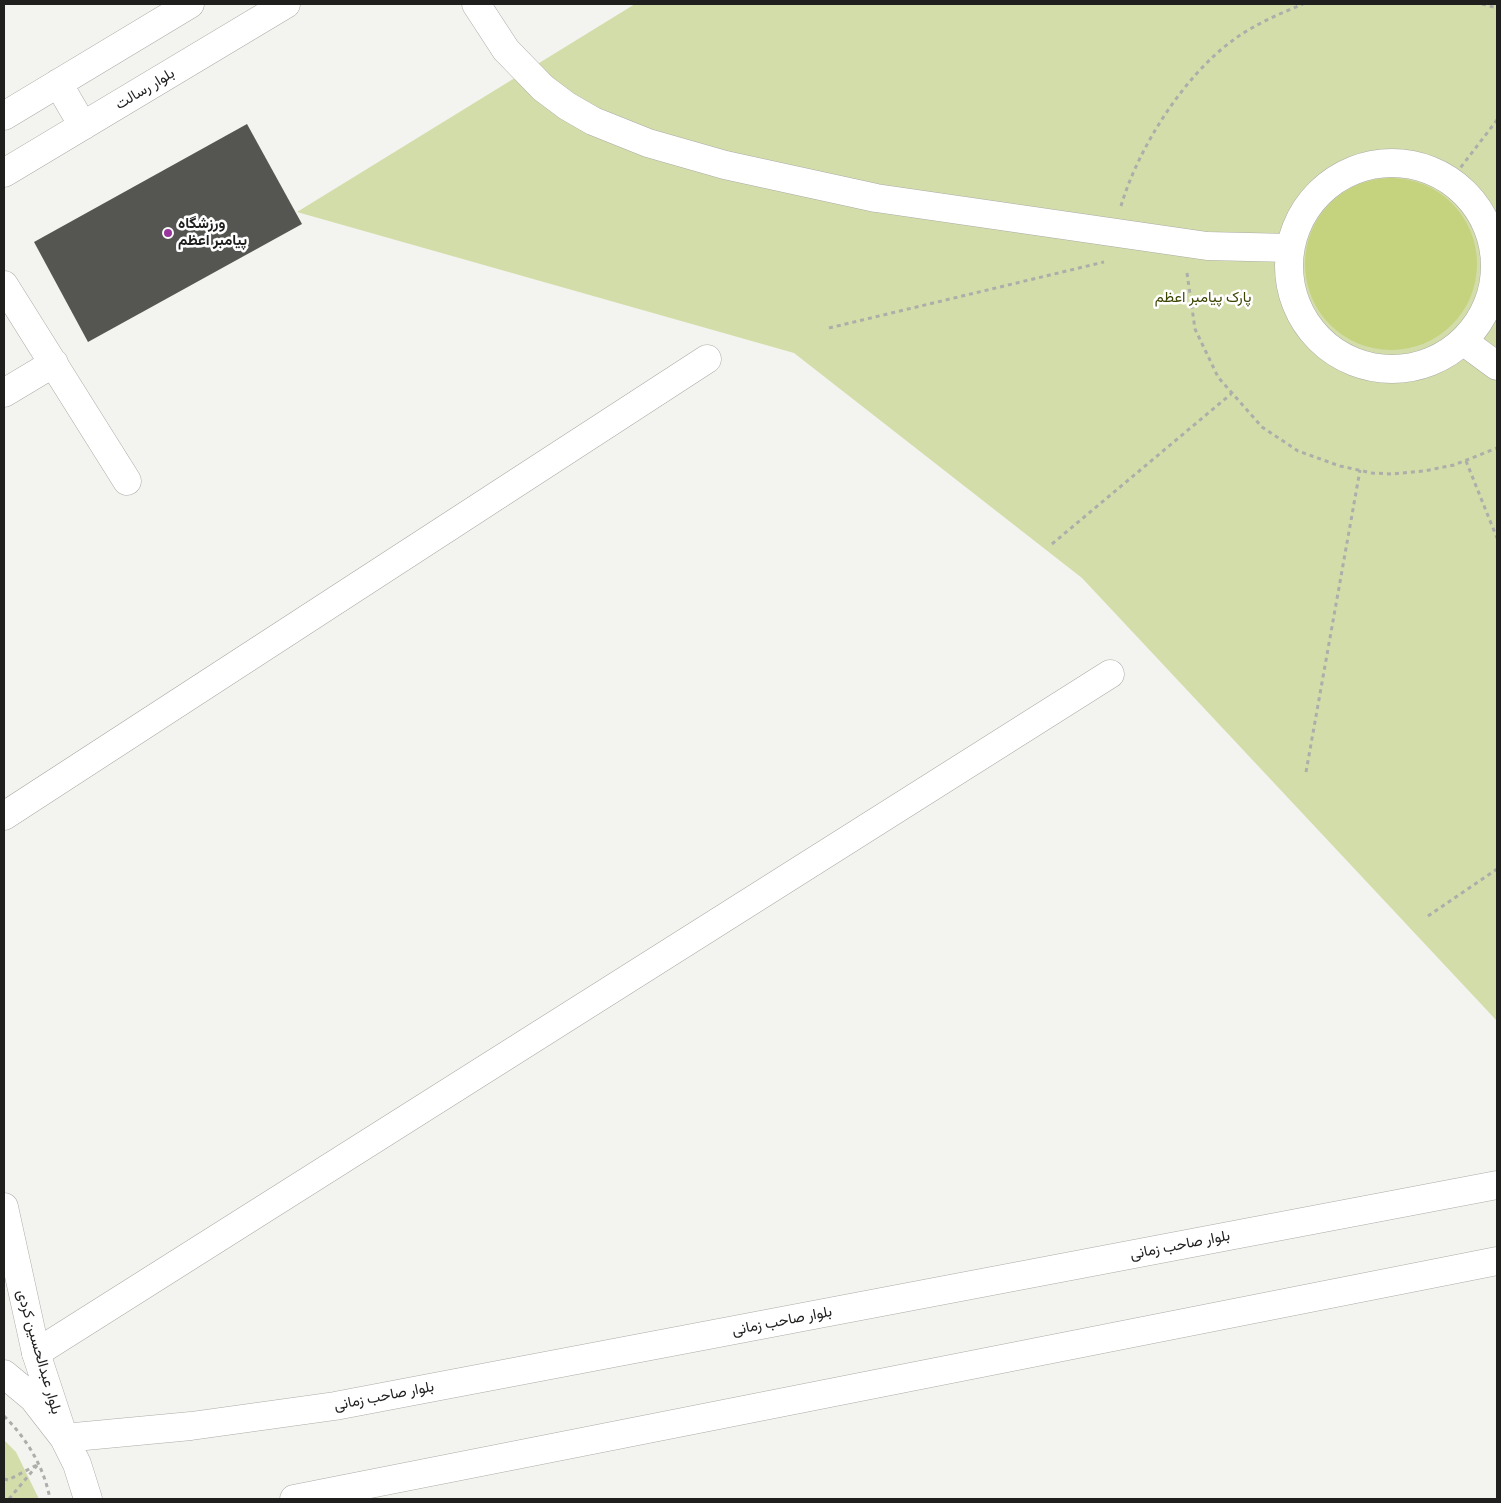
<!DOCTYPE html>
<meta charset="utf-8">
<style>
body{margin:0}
#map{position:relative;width:1501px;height:1503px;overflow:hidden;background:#f3f4ef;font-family:Cabin,sans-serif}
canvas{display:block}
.frame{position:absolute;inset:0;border:5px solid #1f1f1e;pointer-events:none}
</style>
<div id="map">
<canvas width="1501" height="1503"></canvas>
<div class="frame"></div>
</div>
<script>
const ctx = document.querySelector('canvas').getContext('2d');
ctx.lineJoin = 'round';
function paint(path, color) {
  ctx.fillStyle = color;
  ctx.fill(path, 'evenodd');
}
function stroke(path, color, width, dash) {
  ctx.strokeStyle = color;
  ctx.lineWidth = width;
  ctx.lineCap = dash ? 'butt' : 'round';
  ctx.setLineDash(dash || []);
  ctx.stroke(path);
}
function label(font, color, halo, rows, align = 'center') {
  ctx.font = font + ' Cabin,Vazirmatn,sans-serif';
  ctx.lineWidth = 5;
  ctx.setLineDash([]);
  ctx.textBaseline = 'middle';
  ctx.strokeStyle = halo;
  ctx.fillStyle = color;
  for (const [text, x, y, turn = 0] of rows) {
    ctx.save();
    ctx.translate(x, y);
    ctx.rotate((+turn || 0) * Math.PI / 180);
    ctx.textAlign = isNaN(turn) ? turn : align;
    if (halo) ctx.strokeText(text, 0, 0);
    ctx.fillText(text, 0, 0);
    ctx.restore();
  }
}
paint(new Path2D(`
 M635,4h862v1017l-415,-443 -288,-225 -497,-141z
 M4,1440l12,12 23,47h-35z`), '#d3ddaa');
paint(new Path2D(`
 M1305 264a86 86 0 1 1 172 0a86 86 0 1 1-172 0Z`), '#c5d27e');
paint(new Path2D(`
 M247,124l55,100 -214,118 -54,-100z`), '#555551');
const minor = new Path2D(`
 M476,4l30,46 37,38 24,18 26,15 55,22 77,22 151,33 331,48 83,2
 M1289 266a103 103 0 1 1 206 0a103 103 0 1 1-206 0Z
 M4,285l123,196
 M1463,341l34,25
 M4,393l50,-30
 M4,816l703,-457
 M36,1353l1074,-679`);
const major = new Path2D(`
 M58,83l25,43
 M4,116l186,-112
 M4,173l282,-169
 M4,1207l32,146 28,85 127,-12 144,-20 1162,-221
 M4,1374l29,24 31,40 13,26 11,35
 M294,1499l1203,-238`);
stroke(minor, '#abaca7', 29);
stroke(major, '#abaca7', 29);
stroke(new Path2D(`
 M1482,4l15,4
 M1451,180l46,-60
 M1121,206c17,-58 63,-130 111,-165 21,-16 47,-27 71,-37
 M1187,273l8,56 23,48 44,50 36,24 42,15 32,7 20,1 32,-3 30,-6 43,-17
 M829,328l275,-66
 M1466,461l31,77
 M1052,544l179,-150
 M1306,772l54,-302
 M1428,916l69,-47
 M4,1416c23,23 40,51 46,83
 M4,1479l4,1 29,-15
 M9,1499l30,-36`), '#adadaa', 3, [4, 4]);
stroke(minor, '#fff', 28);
stroke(major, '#fff', 28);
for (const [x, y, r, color] of [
 [168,233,5,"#99369d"]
]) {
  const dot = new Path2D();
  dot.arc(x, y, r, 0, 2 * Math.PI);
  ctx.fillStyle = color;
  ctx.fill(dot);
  stroke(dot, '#fff', 2);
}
label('15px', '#1f1f1e', '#fff', [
 ["بلوار رسالت",145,89,-31],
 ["بلوار صاحب زمانی",1180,1245,-11],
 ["بلوار صاحب زمانی",782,1321,-11],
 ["بلوار عبدالحسین کردی",39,1352,74],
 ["بلوار صاحب زمانی",384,1396,-11]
]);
label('bold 15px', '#1f1f1e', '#fff', [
 ["ورزشگاه",178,224],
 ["پیامبر اعظم",178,241]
], 'left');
label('15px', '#3e4502', '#fff', [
 ["پارک پیامبر اعظم",1203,298]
]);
</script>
